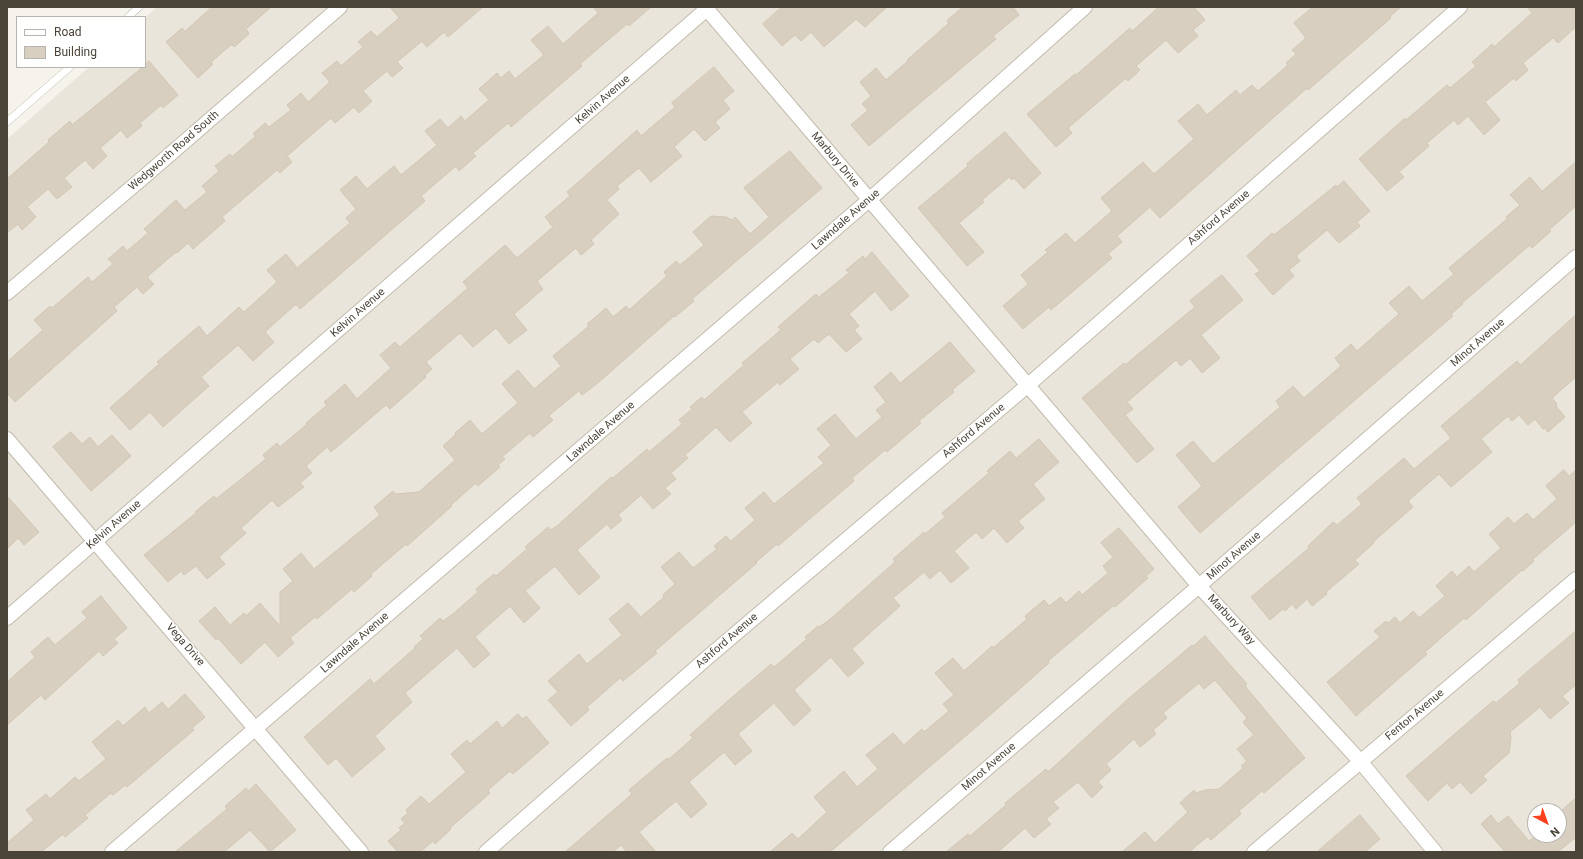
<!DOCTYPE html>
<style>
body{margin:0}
#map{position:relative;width:1583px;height:859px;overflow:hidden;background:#f6f3ec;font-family:Roboto,sans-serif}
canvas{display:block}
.frame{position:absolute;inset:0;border:8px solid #4b4439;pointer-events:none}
.legend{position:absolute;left:16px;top:16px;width:130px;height:52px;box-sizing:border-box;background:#fff;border:1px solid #b7b4b0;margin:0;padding:5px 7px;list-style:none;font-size:12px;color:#4b4439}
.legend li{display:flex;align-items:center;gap:8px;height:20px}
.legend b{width:20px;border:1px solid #b7b4b0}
.north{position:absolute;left:1527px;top:803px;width:40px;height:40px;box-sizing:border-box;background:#fff;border:1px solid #b7b4b0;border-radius:50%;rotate:139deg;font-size:11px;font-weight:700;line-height:16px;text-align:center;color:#4b4439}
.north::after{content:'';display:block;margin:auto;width:14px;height:18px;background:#fc3f1d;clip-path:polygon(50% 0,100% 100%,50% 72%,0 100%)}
</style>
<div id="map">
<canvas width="1583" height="859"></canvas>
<div class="frame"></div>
<ul class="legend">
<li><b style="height:5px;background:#fff"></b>Road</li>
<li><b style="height:11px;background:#d8cfc1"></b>Building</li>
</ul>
<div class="north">N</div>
</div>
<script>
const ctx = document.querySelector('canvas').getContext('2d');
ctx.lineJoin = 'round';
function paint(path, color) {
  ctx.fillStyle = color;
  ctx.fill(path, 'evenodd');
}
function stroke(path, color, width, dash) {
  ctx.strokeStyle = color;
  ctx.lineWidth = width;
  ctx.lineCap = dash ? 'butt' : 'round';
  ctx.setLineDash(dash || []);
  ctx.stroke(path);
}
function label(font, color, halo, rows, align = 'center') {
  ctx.font = font + ' Roboto,sans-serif';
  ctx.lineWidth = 3;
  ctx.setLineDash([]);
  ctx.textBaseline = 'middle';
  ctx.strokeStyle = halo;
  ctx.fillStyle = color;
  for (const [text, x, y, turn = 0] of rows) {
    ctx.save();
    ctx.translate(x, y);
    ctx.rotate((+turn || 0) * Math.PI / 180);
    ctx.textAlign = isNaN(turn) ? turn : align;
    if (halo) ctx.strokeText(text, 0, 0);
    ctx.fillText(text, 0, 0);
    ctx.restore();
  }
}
paint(new Path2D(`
 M157,7h1419v845h-1569v-713l82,-72h56v-49zM1535,811h24v24h-24z`), '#eae5da');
const building = new Path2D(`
 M212,7h59l-25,22 3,5 -15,13 -2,-3 -21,18 2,2 -15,14 -32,-36 16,-14 3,3z
 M390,7h93l-35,30 -4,-5 -17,15 -5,-6 -25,21 6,6 -11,9 -5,-6 -24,20 9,10 -13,12 -5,-6 -19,16 -4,-5 -44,38 5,6 -12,11 -3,-3 -55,47 3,4 -32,28 -5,-6 -11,10 -1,-1 -28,24v2l6,6 -11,10 -6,-7 -23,20 3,4 -102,91 -8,-9v-31l36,-32 -9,-10 16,-14 2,2 36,-31 4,5 21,-18 -5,-5 15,-13 4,5 21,-18 -4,-4 32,-29 9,10 22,-18 -5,-6 17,-15 -4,-5 15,-12 2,3 24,-21 -3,-2 12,-11 4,4 22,-17 -4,-5 14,-12 7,9 22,-20 -8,-9 15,-12 4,5 22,-19 -5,-5 13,-11 6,6 22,-19z
 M593,7h58l-22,19 -2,-2 -47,40 2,2 -71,61 -3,-4 -35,30 3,3 -17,15 -3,-5 -35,30 4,5 -125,108 -4,-5 -31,28 9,10 -21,19 -15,-16 -37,32 8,9 -46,41 -13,-15 -20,18 -20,-22 49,-44 -2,-2 42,-36 8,10 32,-29 5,5 33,-30 -10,-12 19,-16 11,14 53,-45 -4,-5 10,-9 -16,-19 16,-14 11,13 27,-23 7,9 36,-30 -12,-14 15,-12 8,9 13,-12 4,5 24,-21 -10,-11 18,-16 4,5 8,-7 6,8 29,-24 -13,-15 17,-14 15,18 35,-31z
 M782,7h105l-22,20 -9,-8 -32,28 -13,-15 -10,9 -6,-6 -13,11 -19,-22z
 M963,7h50l6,8 -26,21 3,3 -127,107 -18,-21 17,-15 -6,-6 9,-8 -11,-14 16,-14 10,12 22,-19 -1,-1 42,-37 -2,-2z
 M1159,7h35l11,13 -12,10 5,6 -20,17 -12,-13 -30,26 4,4 -12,11 -2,-3 -58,50 4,5 -16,14 -29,-33 48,-40 1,1 54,-47 2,3z
 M1313,7h88l-11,9 1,2 -83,72 -1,-2 -147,130 -10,-11 -33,29 5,6 -14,12 4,4 -61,52 -2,-3 -26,22 -20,-23 25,-22 -7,-9 27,-23 -3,-2 21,-17 9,10 37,-32 -11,-13 42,-36 11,12 40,-35 -16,-18 20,-17 9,11 29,-25 4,5 12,-10 6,6 30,-26 -2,-2 10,-9 -4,-4 14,-12 -12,-15z
 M1527,7h49v20l-18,16 -5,-5 -30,25 5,7 -12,11 -2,-3 -29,24 15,18 -16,15 -16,-19 -10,9 -4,-5 -27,23 2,3 -30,26 5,5 -17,14 -28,-32 46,-41 1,2 41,-35 3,3 26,-22 -4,-4 20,-18 2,3 38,-34z
 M149,61l29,34 -15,13 -2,-3 -21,18 2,3 -15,12 -6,-8 -21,18 7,8 -14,13 -8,-9 -21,18 8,9 -15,12 -9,-10 -21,18 9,10 -14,13 -4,-6 -11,9v-54l42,-37 -1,-2 22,-19 2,4 71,-58h2v-2z
 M714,67l20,24 -11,9 7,9 -15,13 5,6 -15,13 -11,-12 -20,18 8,9 -31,26 -12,-14 -22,18 2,3 -12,11 12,14 -28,26 3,4 -13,11 -5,-7 -39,33 6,8 -29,25 13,16 -18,14 -13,-16 -23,19 -13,-14 -34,29 6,7 -7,6 1,2 -36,32 -4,-4 -55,47 -4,-5 -21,19 6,7 -12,10 4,4 -26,20 -6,-7 -31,28 5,5 -27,24 6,7 -18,15 -11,-13 -12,9 -3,-4 -13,11 -24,-27 52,-42 -1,-1 19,-16 2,3 50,-40 -3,-4 14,-12 3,4 27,-23 -1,-1 21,-18 -3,-3 21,-18 12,15 34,-31 -11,-13 15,-13 5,5 68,-59 -5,-6 42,-37 12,13 36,-31 -8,-10 25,-21 -3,-4 70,-62 4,6 34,-29 -3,-4z
 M1005,132l36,41 -17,16 -10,-11 -2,2 -3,-3 -27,23 2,2 -25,21 25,29 -17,14 -49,-58 50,-42 -1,-2z
 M790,151l32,37 -130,111 2,2 -19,16 -1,-1 -75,66 -17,13 -3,-4 -26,21 -4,4 4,4 -20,17 -3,-4 -28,24 3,2 -7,6 2,2 -22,19 -2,-3 -25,22 1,1 -45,40 -1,-2 -35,30 1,2 -18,16 -2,-3 -35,30 -2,-2 -25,21 4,5 -16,14 -13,-15 -24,22 -23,-26 -2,2 -17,-19 16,-14 15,18 14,-12 2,3 14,-13 20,23v-34l13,-11 -10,-12 18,-16 13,16 66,-54 -6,-8 19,-16 2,3 24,-2 36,-32 -12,-14 13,-12 -1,-1 15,-13 12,14 36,-31 -16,-19 16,-14 16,19 27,-23 -8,-10 36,-30 -2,-2 19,-16 7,9 13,-11 3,4 38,-34 -3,-4 12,-11 4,4 24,-20 -11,-13 18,-16 15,1 6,3 3,-3 15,17 19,-17 -25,-29z
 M1576,162v44l-27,24 2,1 -19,17 -2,-3 -68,58 1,1 -12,10 2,2 -253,217 -22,-26 24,-21 -26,-31 17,-14 20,23 67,-57 -4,-6 17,-15 11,12 37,-32 -6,-8 16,-14 6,7 42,-37 -10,-11 20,-17 13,15 32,-27 -5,-6 58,-49 -1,-2 14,-12 -10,-10 20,-18 12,14z
 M1344,181l26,30 -13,11 3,4 -21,17 -12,-13 -31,26 4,5 -11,9 5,6 -21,19 -18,-21 5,-3 -13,-15 25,-23 2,2 62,-50 1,2z
 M872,252l37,44 -18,15 -16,-20 -26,23 10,12 -5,4 8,9 -16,13 -17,-18 -11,9 -4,-4 -24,20 9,10 -19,16 -2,-3 -36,30 10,11 -22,19 -14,-15 -31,28 3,3 -17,15 5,6 -11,9 6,6 -18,15 -12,-14 -23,20 4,5 -11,9 -4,-5 -30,26 23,27 -21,18 -24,-29 -30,25 15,17 -16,15 -14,-17 -35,31 15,17 -16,14 -17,-20 -52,45 7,9 -37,34 10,13 -33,28 -16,-19 -8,7 -24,-28 66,-58 4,5 41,-36 -1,-1 9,-8 -3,-3 20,-18 3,3 11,-8 24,-21 -2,-3 18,-15 2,2 9,-8 22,-19 -2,-2 23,-20 2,3 7,-4 54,-49 2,1 34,-29 2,3 33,-28 -3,-4 13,-11 -2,-2 12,-10 2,3 40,-35 -2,-2 39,-33 -3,-3 38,-33 3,3 30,-24 -3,-3 17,-14 2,3z
 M1222,275l21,25 -42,35 19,23 -18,15 -12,-15 -9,8 -5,-6 -49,42 6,7 -8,6 29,34 -17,14 -55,-65 42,-35 1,2 70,-58 -5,-6z
 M1576,315v62l-24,21 5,6 -1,2 9,11 -17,15 -3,-4 -2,1 -8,-10 -7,6 -9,-10 -7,6 -4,-5 -27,23 11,13 -41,35 -12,-13 -31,27 5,6 -40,35 1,1 -19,17 4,4 -33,28 1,2 -15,12 -5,-7 -11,10 -4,-5 -7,7 -2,-2 -13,11 -19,-23 58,-49 -1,-2 25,-24 4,3 25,-21 -5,-6 47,-40 10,11 37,-31 -10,-12 76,-65 3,4z
 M950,342l25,29 -23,19 2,2 -35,29 2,2 -34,29 -2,-2 -33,28 2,3 -76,65 -1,-2 -21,18 1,1 -102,88 2,2 -34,28 -3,-3 -33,29 2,3 -18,16 -23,-26 10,-8 -10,-11 31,-27 8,10 35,-29 -13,-16 19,-16 13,14 23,-20 -1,-2 12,-11 -14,-17 18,-15 14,16 24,-19 -3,-3 12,-10 5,5 24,-21 -10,-12 19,-16 10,12 50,-41 -6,-6 13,-12 -14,-16 18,-15 21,25 26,-22 -6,-7 10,-8 -12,-15 17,-15 9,11z
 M71,432l11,12 8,-7 8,10 14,-12 19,21 -40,35 -38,-44z
 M1039,439l20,23 -26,22 12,15 -27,22 6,7 -17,15 -13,-15 -12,11 -6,-7 -22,19 15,17 -18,15 -11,-13 -10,9 -6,-7 -31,26 7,8 -48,43 12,14 -16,14 -17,-20 -37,33 17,20 -17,16 -20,-23 -36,31 14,17 -17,14 -11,-13 -35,30 18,22 -16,14 -15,-17 -37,31 17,20h-29l-6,-7 -8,7h-48l67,-58 -3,-4 38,-32 2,1 24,-21 -3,-3 40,-36 41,-35 3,3 33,-28 -2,-2 13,-11 1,1 9,-6 67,-59 -2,-3 31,-27 1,2 20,-17 -3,-4 47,-40 -2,-2 23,-20 6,7z
 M1564,470l5,6 7,-6v52l-44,38 2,1 -11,10 -1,-1 -56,50 -2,-2 -39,34 2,2 -71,62 -29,-34 53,-45 -6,-6 12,-10 2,2 7,-6 5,6 13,-12 6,7 26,-22 -9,-10 16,-15 5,6 12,-11 5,6 27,-24 -12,-14 19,-17 6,7 13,-11 6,7 24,-21 -11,-13z
 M7,496l32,36 -15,13 -6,-7 -11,11z
 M1119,528l35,41 -8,7 2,2 -33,29 -2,-1 -65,55 1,2 -60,53 -159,136h-60l22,-19 6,6 29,-27 -13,-15 30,-26 13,16 21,-18 -12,-14 27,-22 11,12 18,-16 2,3 25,-21 -6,-7 11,-9 -19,-22 18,-15 11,13 28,-25 1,2 34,-29 -2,-3 19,-16 5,6 12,-9 5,6 13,-12 3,4 26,-22 -5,-7 10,-9 -12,-14z
 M101,596l26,32 -13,11 4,4 -15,13 -4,-5 -54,49 -4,-5 -34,30v-43l28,-25 -4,-5 17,-15 7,8 32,-27 -5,-6z
 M1576,631v54l-14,11 7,7 -19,16 -10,-12 -30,25 1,6 -2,15 -26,23 4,4 -16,14 -11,-12 -8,7 -5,-6 -19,18 -22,-25 87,-75 3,2 24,-20 -2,-3z
 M1205,636l42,48 -2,2 60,72 -41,35 -2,-2 -23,20 2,3 -30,26 -3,-4 -19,16h-67l23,-20 10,11 33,-31 -8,-9 14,-13 2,3 9,-3 14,-1 24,-21 -2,-2 6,-5 -10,-12 17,-14 -11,-13 4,-4 -32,-38 -11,9 -5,-6 -36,30 4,5 -14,12 3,4 -16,13 -6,-8 -28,25 5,6 -13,12 5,5 -11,11 -14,-16 -25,20 6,6 -13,11 5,5 -17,14 -9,-10 -27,24h-52l22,-18 2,2 36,-31 -1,-2 41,-34 2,3 80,-73 64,-54 1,1z
 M185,694l20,23 -13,11 2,2 -67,57 -2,-2 -12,10 -2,-2 -26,22 3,3 -23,19 -2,-3 -22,18h-34v-9l27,-23 -8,-10 20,-16 4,5 25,-22 4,4 27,-22 -14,-17 26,-22 5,6 22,-19 4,6 13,-11 6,7z
 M518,714l5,5 3,-3 23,27 -36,31 -3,-3 -22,19 2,3 -40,35 1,1 -16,15 -2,-3 -13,11h-22l-10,-11 13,-11 -2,-2 6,-5 -4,-4 7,-6 -2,-3 15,-14 8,8 37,-32 -15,-18 16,-14 3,4 27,-23 5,7z
 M256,784l40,46 -26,22 -20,-22 -26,22h-49l52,-43 -2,-3 21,-18 2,3z
 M1576,798v39l-18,15h-53l-24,-28 10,-9 7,9 10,-8 21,25 8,-6h22v-22z
 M1360,815l20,24 -15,13h-48z`);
paint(building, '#d8cfc1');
stroke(building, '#d3c7b4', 1);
const service = new Path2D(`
 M128,17l11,-10
 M7,122l63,-55`);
const minor = new Path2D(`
 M705,7l494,579 161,175 75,91
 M7,293l138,-117 195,-169
 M7,439l354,413
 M7,618l702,-611
 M112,852l757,-652 216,-193
 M486,852l221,-194 320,-272 433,-379
 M890,852l309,-266 377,-329
 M1254,852l322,-273`);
stroke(service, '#c2bbae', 8);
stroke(minor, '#c2bbae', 16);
stroke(service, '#fff', 7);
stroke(minor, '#fff', 14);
label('11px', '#4b4439', '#fff', [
 ["Kelvin Avenue",603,100,-41],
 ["Wedgworth Road South",174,151,-41],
 ["Marbury Drive",835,160,50],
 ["Ashford Avenue",1219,218,-41],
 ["Lawndale Avenue",846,220,-41],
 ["Kelvin Avenue",358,313,-41],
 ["Minot Avenue",1478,343,-41],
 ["Ashford Avenue",974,431,-40],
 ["Lawndale Avenue",601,432,-41],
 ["Kelvin Avenue",114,525,-41],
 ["Minot Avenue",1234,556,-41],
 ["Marbury Way",1231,620,47],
 ["Ashford Avenue",727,641,-41],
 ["Lawndale Avenue",355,643,-41],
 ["Vega Drive",185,645,49],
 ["Fenton Avenue",1415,715,-40],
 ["Minot Avenue",989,767,-41]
]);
</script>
